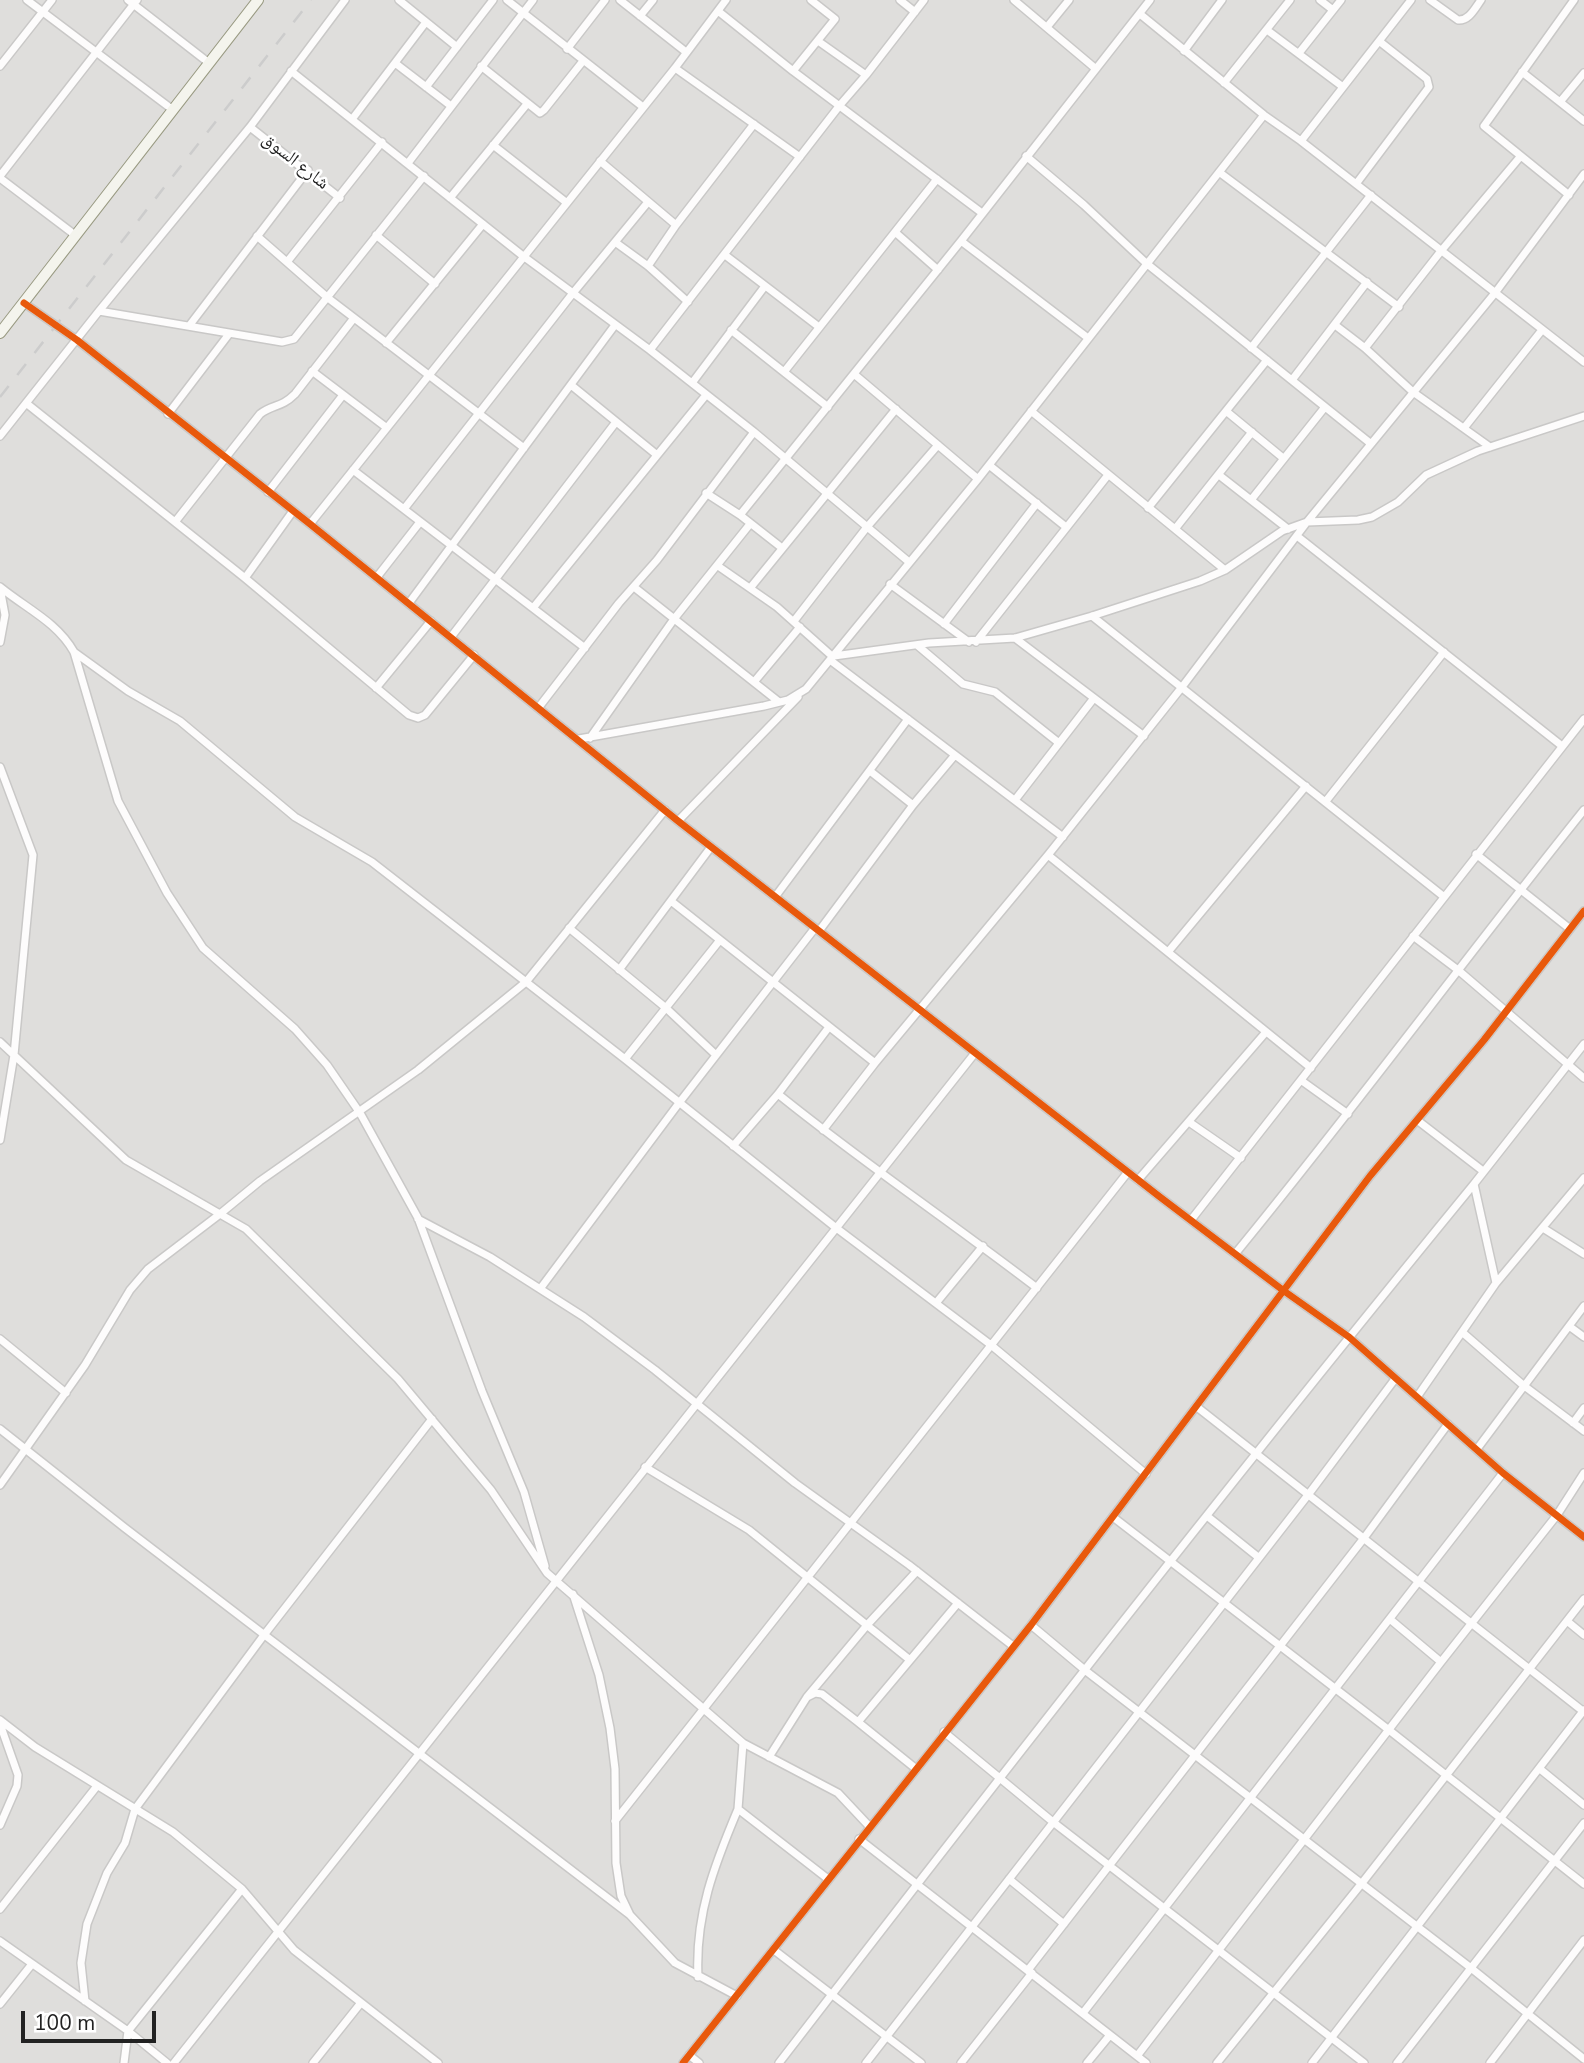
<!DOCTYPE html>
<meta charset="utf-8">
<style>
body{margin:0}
#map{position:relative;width:1584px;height:2063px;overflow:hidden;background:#f0eeeb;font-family:"Nunito Sans",sans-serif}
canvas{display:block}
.scale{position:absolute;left:21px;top:2011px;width:135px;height:32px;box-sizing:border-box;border:4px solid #222;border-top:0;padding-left:9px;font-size:21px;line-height:24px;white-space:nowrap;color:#222;-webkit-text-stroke:5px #fff;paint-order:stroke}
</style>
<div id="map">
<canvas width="1584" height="2063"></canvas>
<div class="scale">100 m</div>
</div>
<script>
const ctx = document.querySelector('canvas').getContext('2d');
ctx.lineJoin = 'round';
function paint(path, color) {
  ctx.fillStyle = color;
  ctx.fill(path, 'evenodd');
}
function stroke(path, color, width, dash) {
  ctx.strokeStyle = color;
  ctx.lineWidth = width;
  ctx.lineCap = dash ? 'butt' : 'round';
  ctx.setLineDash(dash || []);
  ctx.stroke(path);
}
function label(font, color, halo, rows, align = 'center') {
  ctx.font = font + ' "Nunito Sans","Noto Naskh Arabic",sans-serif';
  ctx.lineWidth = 5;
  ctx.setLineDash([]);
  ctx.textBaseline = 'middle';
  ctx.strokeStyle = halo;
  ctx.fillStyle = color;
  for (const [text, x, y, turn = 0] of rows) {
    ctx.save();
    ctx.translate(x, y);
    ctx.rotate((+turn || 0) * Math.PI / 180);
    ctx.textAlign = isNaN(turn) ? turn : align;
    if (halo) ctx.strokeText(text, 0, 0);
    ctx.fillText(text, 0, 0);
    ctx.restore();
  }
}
paint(new Path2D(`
 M0,0h1584v2063h-1584z`), '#dfdedc');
const street = new Path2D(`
 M27,0l146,110
 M128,0l81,63
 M399,0l58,47
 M507,0l136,107
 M620,0l66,52
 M900,0l15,12
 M1014,0l82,69
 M1320,0l13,10
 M1430,0l28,20c11,1 17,-12 23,-20
 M718,11l75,60 189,142
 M1140,14l124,101 37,26 283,221
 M640,16l13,-16
 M1047,27l22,-27
 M1267,30l76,57
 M818,41l48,34
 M567,49l38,-49
 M1184,51l38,-51
 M1299,53l42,-53
 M395,63l56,43
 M0,66l52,-66
 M481,66l59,47 4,-3 39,-49
 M675,68l125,89
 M291,71l232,185 127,94 104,82 155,130
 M793,71l42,-52 -24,-19
 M1522,72l62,49
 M1224,83l66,-83
 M426,87l67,-87
 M1560,102l24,-29
 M353,118l73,-96
 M250,127l90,71
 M1301,141l110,-141
 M493,145l74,58
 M1026,156l58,49 62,58 224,180
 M600,161l76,64
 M408,163l125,-163
 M1219,172l180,135
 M0,176l137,-176
 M0,178l75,57
 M1356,184l73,-97 -2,-8 -48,-38
 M1569,195l-85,-69 90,-126
 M450,198l77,-94
 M895,232l43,38
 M376,235l59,49
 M257,236l71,62 196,150
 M961,241l127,97
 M615,242l33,24 40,36
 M725,255l94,72
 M287,262l95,-120
 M648,266l28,-41 78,-101
 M24,303l53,37 233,184 368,297 482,376 124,94 65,46 154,136 81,64
 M99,311l183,31 12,-3 130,-163
 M1335,325l30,23 48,44 77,55
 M189,326l119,-156
 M731,330l97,77
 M386,343l97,-119
 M1251,348l120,-153
 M1365,348l76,-97 79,-94
 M650,350l190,-245 26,-30 58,-75
 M312,371l75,57
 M784,372l153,-193
 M854,374l124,105
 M1292,380l75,-98
 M692,383l73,-97
 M571,385l86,70
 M26,403l219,175 164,137 9,3 7,-3 49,-60
 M1031,411l194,159
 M1226,411l57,47
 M168,414l61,-80
 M1464,428l78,-98
 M0,436l99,-125 151,-184 95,-127
 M989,465l77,62
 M353,470l232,178
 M1219,475l69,54
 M268,492l75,-97
 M706,493l34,22 42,33
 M1251,500l74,-93
 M1148,508l119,-148
 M404,509l169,-216 75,-91
 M740,515l221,-274 189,-241
 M175,522l85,-108c13,-10 21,-6 35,-20l59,-76
 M310,524l365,-456 51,-68
 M1175,529l77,-97
 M1297,536l265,210
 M718,566l59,41 56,50
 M377,577l43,-55
 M245,578l48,-67
 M890,584l79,58
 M0,587c27,22 57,35 74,65l44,149 49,92 36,55 92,81 32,36 33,48 58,105 64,173 42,101 21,74
 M634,587l145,115
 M751,587l145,-178
 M409,603l206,-278
 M533,608l173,-213
 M1092,616l351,280
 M794,621l73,-94 71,-82
 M944,624l93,-121
 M451,637l165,-215
 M1015,638l129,98
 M0,642l5,-27 -5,-27
 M976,642l132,-167
 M917,645l46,39 32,8 64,51
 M74,652l54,39 52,30 115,96 77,45 253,197 210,168 156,118 155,129
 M834,656l95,-13 86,-5 77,-22 108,-35 25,-11 57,-39 25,-9 51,-2 14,-3 26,-15 28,-27 52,-24 106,-35
 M830,660l233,177
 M754,682l46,-55
 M376,688l55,-67
 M539,707l80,-104 38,-43 97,-128
 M590,738l84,-119 76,-95
 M579,739l185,-33 24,-6 18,-11 172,-210 286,-364
 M0,767l33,88 -19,200 -14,85
 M870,771l43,34
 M1015,800l79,-102
 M1326,801l118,-149
 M678,821l120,-124
 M1476,854l94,75
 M1048,855l263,213
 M775,897l133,-178
 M671,901l204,162
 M569,928l97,80 50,47
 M819,931l94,-126 42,-50
 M1413,936l45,34 126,108
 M1168,952l138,-166
 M619,970l92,-123
 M0,1042l126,118 120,69 152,150 93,111 56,83 196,170 95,50 31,33
 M625,1059l95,-119
 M1302,1081l46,33
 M778,1094c84,68 173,128 259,194
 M1417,1120l66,51
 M1189,1122l52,36
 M823,1130l52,-67 173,-208 134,-168 125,-165 188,-229 89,-119
 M733,1146l45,-52 51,-67
 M1138,1180l128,-148
 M418,1219l72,38 94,60 71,53 140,113 114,82 104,81
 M1191,1220l393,-501
 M1543,1228l41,26
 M1235,1254c120,-146 231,-297 349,-444
 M1496,1283l88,-105
 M540,1289l139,-186 136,-175
 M936,1303l47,-57
 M1569,1326l15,11
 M1462,1332l61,53 61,46
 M0,1339l66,54
 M1417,1397l79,-114 -22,-99 110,-140
 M1197,1407l387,305
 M1573,1423l11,-15
 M0,1429l125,99 505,387
 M1477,1449l107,-143
 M645,1467l104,63 161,130
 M0,1485l85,-120 45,-75 18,-21 72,-55 40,-33 158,-111 108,-88 139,-172
 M1207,1516l51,41
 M1113,1517l276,213 195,154
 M573,1594l26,81 11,53 5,41 1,94 5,33 9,19 45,48 62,33
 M1391,1620l50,42
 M1567,1621l17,14
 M1031,1625l55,46 385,297 113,91
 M807,1697l61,-73 49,-53
 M0,1720l35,27 138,85 69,57 52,61 144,113
 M0,1724l18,51 -1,11 -17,39
 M944,1732l109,90 311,241
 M769,1757l38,-60 8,-4 7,1 36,28
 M915,1768l-57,-46 100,-119
 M1540,1769l44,36
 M738,1809l5,-66
 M615,1821l513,-649
 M859,1839l287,224
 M1009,1879l55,45
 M0,1909l97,-123
 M0,1941l128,90 39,32
 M774,1950l147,113
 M1028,1970l336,-432 84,-114
 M698,1977c-3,-62 16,-111 40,-168l90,70
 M85,2001l-4,-38 6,-39 20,-51 18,-30 10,-34 129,-174 168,-216
 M0,2004l32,-40
 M1083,2013l420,-540
 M689,2055l10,8
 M1137,2056l304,-394 116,-147 27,-42
 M124,2063l4,-32 114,-142
 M174,2063l801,-1010
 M313,2063l47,-59
 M683,2063l348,-438 339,-449 114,-136 100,-129
 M779,2063c228,-296 458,-590 695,-879
 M866,2063l442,-568 87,-116
 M961,2063l71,-90
 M1087,2063l23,-28
 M1217,2063l145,-180 222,-284
 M1312,2063l272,-353
 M1397,2063l187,-240
 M1490,2063l94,-123`);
const secondary = new Path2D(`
 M0,333l258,-333`);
stroke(street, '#c9c8c7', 10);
stroke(secondary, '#999a82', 12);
stroke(street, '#fdfcfc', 7);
stroke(secondary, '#f4f4ed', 10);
stroke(new Path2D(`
 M0,397l311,-397`), '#ccc', 2.5, [14, 14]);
stroke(new Path2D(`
 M24,303l53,37 233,184 368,297 482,376 124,94 65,46 154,136 81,64
 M683,2063l348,-438 339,-449 114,-136 100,-129`), '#e8590c', 7);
label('18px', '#222', '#fff', [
 ["شارع السوق",295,162,38]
]);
</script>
